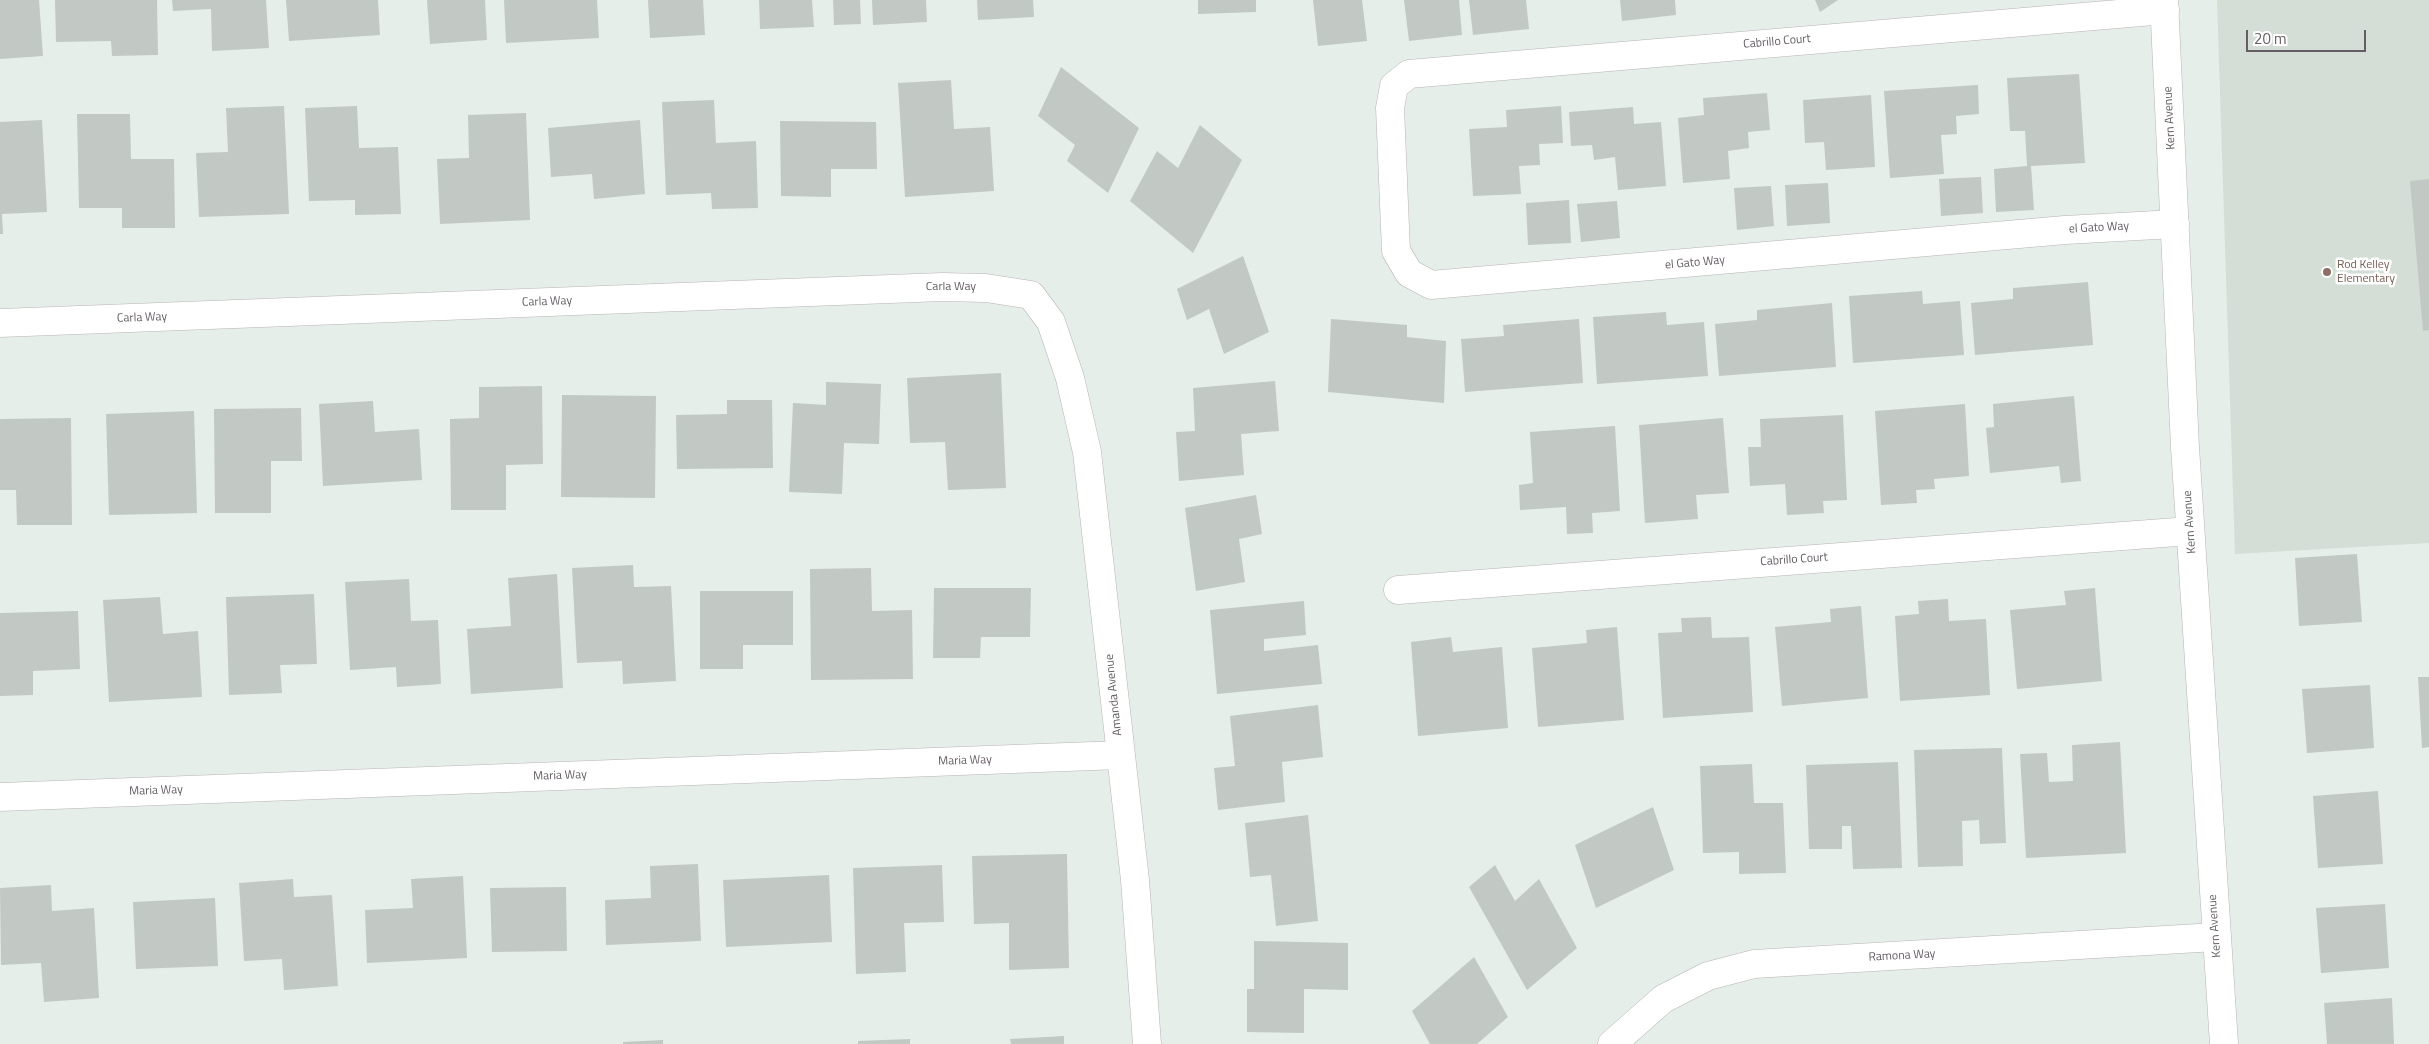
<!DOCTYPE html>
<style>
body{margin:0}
#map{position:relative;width:2429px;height:1044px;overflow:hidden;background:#e5eee8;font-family:"Titillium Web",sans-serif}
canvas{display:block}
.scale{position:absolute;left:2246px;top:30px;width:120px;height:22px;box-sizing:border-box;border:2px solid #645d64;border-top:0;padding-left:6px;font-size:15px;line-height:18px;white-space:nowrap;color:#645d64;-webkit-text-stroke:4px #fff;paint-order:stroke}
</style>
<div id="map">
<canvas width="2429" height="1044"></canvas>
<div class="scale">20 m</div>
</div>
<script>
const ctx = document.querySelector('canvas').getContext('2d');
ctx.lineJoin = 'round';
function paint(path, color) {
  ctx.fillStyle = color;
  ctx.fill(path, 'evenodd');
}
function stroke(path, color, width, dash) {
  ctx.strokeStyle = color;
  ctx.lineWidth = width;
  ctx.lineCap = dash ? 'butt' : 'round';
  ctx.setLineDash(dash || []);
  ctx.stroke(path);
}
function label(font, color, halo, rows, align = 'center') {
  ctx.font = font + ' "Titillium Web",sans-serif';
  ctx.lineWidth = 5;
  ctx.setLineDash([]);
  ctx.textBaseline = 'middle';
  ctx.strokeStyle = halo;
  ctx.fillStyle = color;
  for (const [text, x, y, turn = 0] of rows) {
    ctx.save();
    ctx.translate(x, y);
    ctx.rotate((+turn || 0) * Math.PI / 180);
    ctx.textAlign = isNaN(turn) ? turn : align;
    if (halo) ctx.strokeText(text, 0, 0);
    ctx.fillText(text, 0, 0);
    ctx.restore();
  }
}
paint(new Path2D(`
 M2217,0h212v543l-194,11z`), '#d4ded6');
paint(new Path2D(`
 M0,0h39l4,56 -43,3z
 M55,0h102l1,55 -46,1 -1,-15 -55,1z
 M172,0h94l3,48 -57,3 -1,-42 -38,2z
 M286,0h92l2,35 -91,6z
 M427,0h58l2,40 -57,4z
 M504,0h93l2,38 -93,5z
 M648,0h55l2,35 -55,3z
 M759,0h53l2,27 -54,2z
 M833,0h27l1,24 -27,1z
 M872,0h54l1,22 -54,3z
 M977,0h56l1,17 -56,3z
 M1198,0h58v12l-58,2z
 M1313,0h49l5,41 -49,5z
 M1404,0h55l3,35 -53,6z
 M1469,0h57l3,29 -56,6z
 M1620,0h55l1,15 -54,6z
 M1815,0h23l-18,12z
 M1061,67l78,61 -31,65 -41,-32 8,-16 -37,-29z
 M2079,74l6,89 -54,3 3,44 -38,2 -2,-43 33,-3 -2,-35h-15l-3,-53z
 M951,80l3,49 36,-2 4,64 -89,6 -7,-114z
 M1978,85l1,29 -23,2 1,18 -16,1 3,39 -54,4 -6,-87z
 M1767,93l3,37 -22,2 1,16 -21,3 2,28 -47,4 -5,-65 26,-3 -1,-17z
 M1871,95l4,72 -49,3 -2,-28 -19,1 -2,-43z
 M714,100l2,43 40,-2 2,67 -46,1 -1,-16 -45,2 -4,-93z
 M284,106l5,108 -90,3 -3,-64 32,-1 -2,-44z
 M357,106l2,42 39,-1 3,67 -46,1v-15l-46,1 -4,-93z
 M1561,106l2,37 -24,1 1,21 -21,1 2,28 -48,2 -4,-67 38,-2 -1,-17z
 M1633,107l1,17 27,-2 5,64 -48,4 -3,-33 -21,3 -2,-15 -21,1 -2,-34z
 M526,113l4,107 -90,4 -3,-65 32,-1 -1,-43z
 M77,114h53l1,45h43l1,69h-53v-20h-43z
 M42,120l5,92 -45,2 1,20h-3v-112z
 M640,120l5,74 -51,5 -2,-25 -41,3 -3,-49z
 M780,121l96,1 1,47h-46v28l-50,-1z
 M1200,125l42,35 -49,93 -63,-52 27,-50 21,17z
 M1981,177l2,36 -42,3 -2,-37z
 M2429,179v151l-6,1 -13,-150z
 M1828,183l2,40 -43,3 -2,-41z
 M1771,186l3,40 -37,4 -3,-42z
 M1569,200l2,43 -43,2 -2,-42z
 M1617,201l3,37 -39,4 -4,-38z
 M1243,256l26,76 -45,22 -15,-45 -22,11 -10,-31z
 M2088,282l5,63 -118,10 -4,-52 42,-4v-11z
 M1922,291l1,13 37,-3 4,54 -111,8 -4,-67z
 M1832,303l4,64 -117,9 -4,-52 42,-4v-10z
 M1666,312l1,13 37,-3 4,54 -111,8 -4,-67z
 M1331,319l76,6v12l39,4 -2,62 -116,-11z
 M1579,319l4,64 -118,9 -4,-53 43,-3 -1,-11z
 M1001,373l5,115 -58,2 -3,-48 -35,1 -3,-65z
 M1275,381l4,50 -38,3 3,41 -65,6 -3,-49 19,-1 -2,-43z
 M826,382l55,2 -2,60 -35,-1 -2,51 -53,-2 4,-89 33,2z
 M542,386l1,78 -37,1v45h-55l-1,-91 29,-1v-31z
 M562,395l94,1 -1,102 -94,-1z
 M2074,396l7,85 -20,2 -2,-17 -69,7 -4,-45 8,-1 -1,-23z
 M727,400h45l1,68 -96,1 -1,-54 51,-1z
 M373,401l2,31 44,-3 3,51 -99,6 -4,-82z
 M1965,404l4,72 -35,3 1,10 -19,1 1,13 -36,2 -6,-94z
 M301,408l1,53h-31v52h-56l-1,-104z
 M194,411l3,102 -88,2 -3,-101z
 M1843,415l4,85 -24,1 1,12 -37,2 -2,-31 -35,2 -2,-39h13l-1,-28z
 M71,418l1,107h-55l-1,-35h-16v-71z
 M1723,418l6,75 -33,2 2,24 -53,4 -6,-98z
 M1615,426l5,85 -28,2 1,20 -26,1 -1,-27 -46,3 -1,-25 14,-2 -3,-51z
 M1256,495l6,39 -23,5 6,43 -49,9 -11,-83z
 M2357,554l5,68 -63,4 -4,-68z
 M633,565l1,22 37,-1 5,95 -53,3 -1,-23 -45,2 -5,-95z
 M871,568l1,43 40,-1 1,69 -102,1 -1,-111z
 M557,574l6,114 -92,6 -4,-65 44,-3 -3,-48z
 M409,579l2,42 27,-1 3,64 -44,3 -1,-20 -46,3 -5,-88z
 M934,588h97l-1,49h-49l-1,21h-47z
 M2095,588l7,93 -85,8 -7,-79 56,-5 -2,-14z
 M700,591h93v54h-50v24h-43z
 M314,594l3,70 -37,1 2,28 -53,2 -3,-98z
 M160,597l3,37 35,-3 4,66 -93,5 -6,-102z
 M1948,599l1,22 37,-2 4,76 -90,6 -5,-85 24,-2 -1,-13z
 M1304,601l2,34 -42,4v12l54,-6 4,39 -105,10 -7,-84z
 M1861,606l7,92 -86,8 -7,-79 56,-5 -1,-13z
 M78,611l2,58 -47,2v24l-33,1v-83z
 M1711,617l1,21 37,-1 4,75 -90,6 -5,-85 24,-1 -1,-14z
 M1617,627l7,93 -86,7 -6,-79 55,-5 -1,-13z
 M1451,637l2,15 49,-5 6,81 -90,8 -7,-94z
 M2418,677h11v70l-7,1z
 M2370,685l4,63 -67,5 -5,-64z
 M1318,705l5,52 -41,5 3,40 -67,8 -4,-42 21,-2 -5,-50z
 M2120,742l6,111 -100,5 -6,-104 27,-1 2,29 24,-1 -1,-36z
 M2002,748l4,95 -26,1 -1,-24 -17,1 1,45 -45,1 -4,-117z
 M1898,762l4,106 -49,1 -2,-43h-9v23h-33l-3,-84z
 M1752,764l2,39h29l3,70 -47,1v-22l-36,1 -3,-87z
 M2378,791l5,73 -65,4 -5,-72z
 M1653,807l21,63 -78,38 -21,-63z
 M1308,815l10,106 -42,5 -5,-51 -21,2 -5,-54z
 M1067,854l2,114 -60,2v-47l-35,1 -2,-68z
 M698,864l3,77 -95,4 -1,-45 46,-2 -1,-32z
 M942,865l2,57 -40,1 2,49 -50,2 -3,-106z
 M1495,865l20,36 24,-22 38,69 -50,42 -58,-103z
 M829,875l3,67 -106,5 -3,-67z
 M463,876l4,82 -100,5 -2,-53 48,-2 -2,-29z
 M293,879l1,18 38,-2 6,91 -54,4 -2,-31 -38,2 -5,-78z
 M51,885l1,26 42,-3 5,90 -55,4 -3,-39 -40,2 -1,-77z
 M566,887l1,64 -75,1 -2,-64z
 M215,898l3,68 -82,3 -3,-67z
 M2385,904l4,64 -68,5 -5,-65z
 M1254,941l94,2v47l-44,-1v44l-57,-1v-43h7z
 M1474,957l34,60 -31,27h-47l-18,-33z
 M2392,998l2,46h-67l-3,-41z
 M1064,1036v8h-53l-1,-5z
 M910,1039v5h-52v-3z
 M663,1040v4h-40v-2z`), '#c2c9c4');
const minor = new Path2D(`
 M2165,10l-756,64 -15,12 -4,22 6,143 13,22 22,12 634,-55 110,-6
 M0,323l942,-36 44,1 45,7 20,27 19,56 17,74 48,428 12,164
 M1398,590l792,-59
 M0,797l1120,-42
 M1612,1044l51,-45 45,-23 46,-12 462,-27`);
const tertiary = new Path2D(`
 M2164,0l21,447 39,597`);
stroke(minor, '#b9b2b8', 29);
stroke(tertiary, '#b9b2b8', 29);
stroke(minor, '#fff', 28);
stroke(tertiary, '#fff', 28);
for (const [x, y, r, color] of [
 [2327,272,5,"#8d6e63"]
]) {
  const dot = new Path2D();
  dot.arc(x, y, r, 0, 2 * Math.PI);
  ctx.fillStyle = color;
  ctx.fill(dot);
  stroke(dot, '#fff', 2);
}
label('12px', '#645d64', '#fff', [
 ["Cabrillo Court",1777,42,-5],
 ["Kern Avenue",2170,118,-93],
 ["el Gato Way",2099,228,-3],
 ["el Gato Way",1695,263,-5],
 ["Carla Way",951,287],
 ["Carla Way",547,302,-2],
 ["Carla Way",142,318,-2],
 ["Kern Avenue",2190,522,-94],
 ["Cabrillo Court",1794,560,-4],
 ["Amanda Avenue",1114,695,-96],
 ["Maria Way",965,761,-2],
 ["Maria Way",560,776,-2],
 ["Maria Way",156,791,-2],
 ["Kern Avenue",2215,926,-94],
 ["Ramona Way",1902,956,-3]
]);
label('12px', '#785e54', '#fff', [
 ["Rod Kelley",2337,265],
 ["Elementary",2337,279]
], 'left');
</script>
